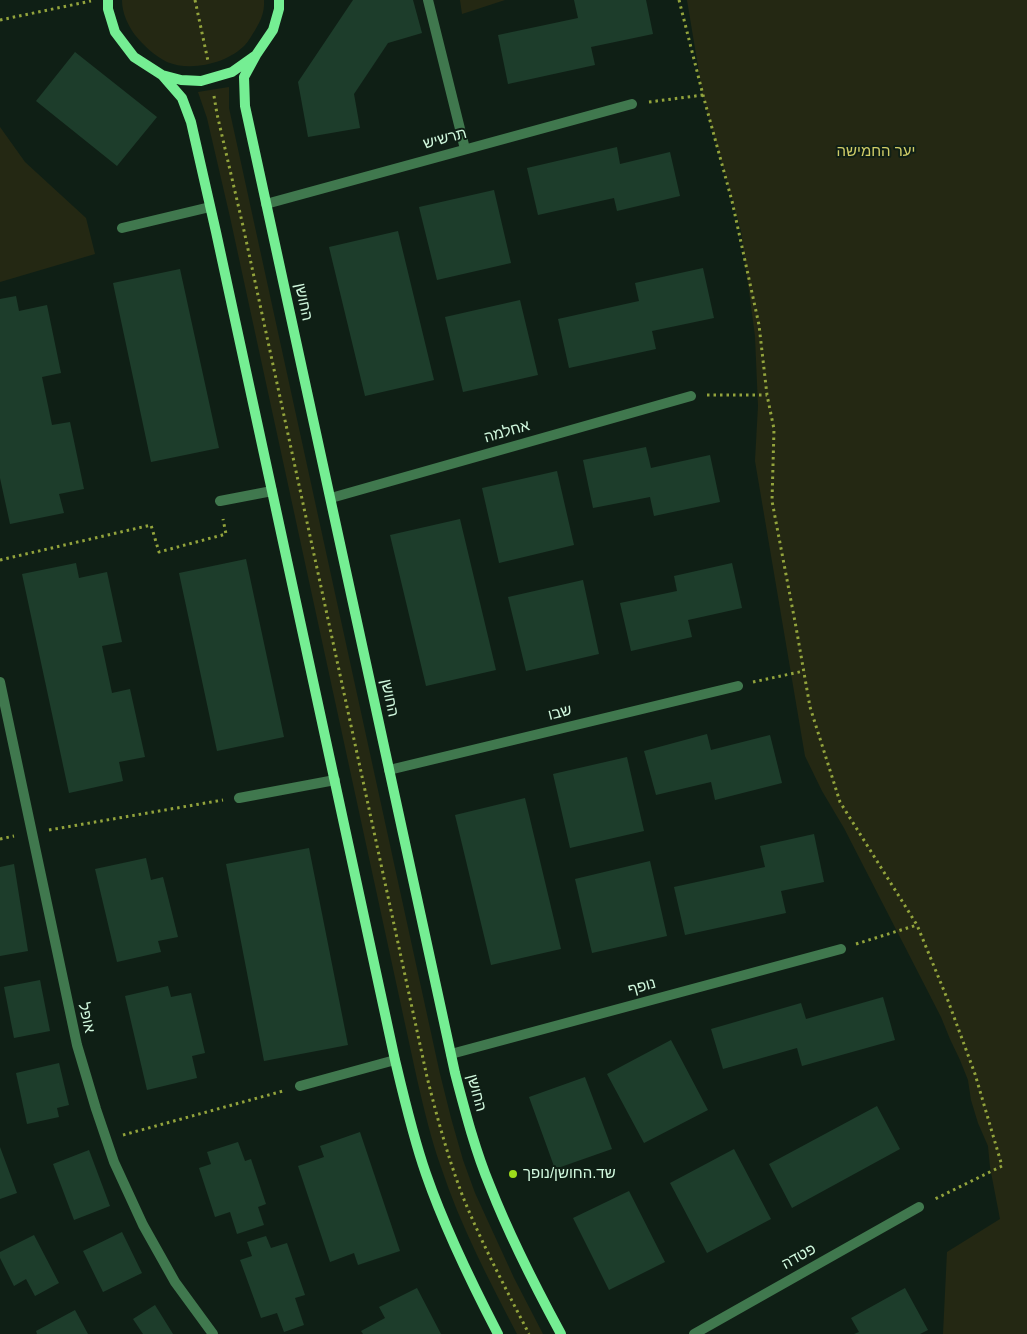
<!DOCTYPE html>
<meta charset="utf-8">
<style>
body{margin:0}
canvas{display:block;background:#0f1f15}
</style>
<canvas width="1027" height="1334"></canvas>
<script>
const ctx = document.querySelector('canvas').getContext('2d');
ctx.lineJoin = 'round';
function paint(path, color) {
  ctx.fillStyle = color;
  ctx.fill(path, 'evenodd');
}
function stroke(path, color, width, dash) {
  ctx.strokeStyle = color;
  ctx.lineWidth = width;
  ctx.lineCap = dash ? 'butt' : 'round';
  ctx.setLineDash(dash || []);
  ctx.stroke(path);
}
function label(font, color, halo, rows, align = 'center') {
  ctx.font = font + ' Arial,Heebo,sans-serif';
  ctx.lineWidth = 4;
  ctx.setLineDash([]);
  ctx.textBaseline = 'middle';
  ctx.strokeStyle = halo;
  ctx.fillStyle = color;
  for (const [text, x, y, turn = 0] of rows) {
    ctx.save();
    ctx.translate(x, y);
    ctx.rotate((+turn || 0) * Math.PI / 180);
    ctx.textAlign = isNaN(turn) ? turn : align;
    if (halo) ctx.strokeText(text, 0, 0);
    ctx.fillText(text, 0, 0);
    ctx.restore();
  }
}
paint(new Path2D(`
 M122,0h142c1,14 -5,24 -12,35 -2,3 -4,7 -7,10 -17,18 -54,27 -78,17 -12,-6 -23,-16 -32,-27 -7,-10 -13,-22 -13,-35z
 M460,0h45l-43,14z
 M687,0h340v1334h-84l4,-82 53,-33 -10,-52 -2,-21 -10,-23 -7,-23 -3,-20 -8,-20 -10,-21 -9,-22 -97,-189 -22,-37 -17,-35 -50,-295 3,-55 -3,-70 -14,-105 -38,-135z
 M229,87v21l211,966 11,44 12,42 12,33 39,85 29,56h-26c-28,-54 -57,-109 -76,-167 -10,-28 -17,-58 -24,-88l-187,-862 -23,-99 -9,-26z
 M0,127l25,35 61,56 9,36 -95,28z`), '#242813');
paint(new Path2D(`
 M353,0h60l9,33 -34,10 -34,51 6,34 -52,9 -10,-55z
 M574,0h72l7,34 -62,13 4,18 -87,19 -10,-49 80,-17z
 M75,52l82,65 -40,49 -81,-65z
 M617,147l3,17 50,-12 10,44 -63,15 -3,-13 -76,17 -11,-47z
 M494,190l17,73 -74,17 -18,-73z
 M398,231l36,149 -69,16 -36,-149z
 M703,268l11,50 -62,13 4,18 -87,19 -11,-49 81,-18 -4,-18z
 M180,269l39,179 -68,14 -38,-179z
 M16,296l3,15 28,-6 14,68 -19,4 10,48 18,-3 14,67 -25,5 5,19 -54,11 -10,-46v-179z
 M520,300l18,75 -75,17 -18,-75z
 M646,447l5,21 59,-13 10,47 -66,14 -4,-19 -57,11 -10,-48z
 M557,471l17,74 -75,18 -17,-75z
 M460,519l36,151 -70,16 -36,-151z
 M246,559l38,178 -67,14 -38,-178z
 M76,563l3,15 28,-6 15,70 -20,4 10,47 18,-4 15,68 -26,5 4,19 -54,12 -47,-219z
 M732,563l10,45 -54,12 4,17 -61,14 -11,-48 57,-12 -3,-15z
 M583,580l16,74 -73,17 -18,-74z
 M707,734l4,16 59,-15 12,48 -67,17 -4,-18 -55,13 -12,-44z
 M627,757l17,74 -74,17 -17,-74z
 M525,798l36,151 -70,16 -36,-150z
 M814,834l10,48 -43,9 5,22 -101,22 -11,-48 91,-20 -5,-21z
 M309,848l39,197 -84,16 -38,-197z
 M146,858l5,22 12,-3 15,60 -20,4 3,11 -44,10 -22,-93z
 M650,861l17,75 -75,17 -17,-74z
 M14,864l14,87 -28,5v-89z
 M40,980l10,51 -36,7 -10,-51z
 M168,986l3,11 20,-4 14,60 -13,3 5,22 -50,12 -22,-94z
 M883,997l12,43 -93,26 -5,-18 -74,21 -12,-40 90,-26 5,16z
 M671,1040l37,70 -64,33 -37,-69z
 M59,1063l10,42 -12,3 2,9 -32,7 -11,-51z
 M585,1077l27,72 -57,20 -26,-72z
 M877,1106l23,43 -108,59 -23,-44z
 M360,1132l40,119 -42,14 -4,-12 -24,9 -32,-96 26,-9 -4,-11z
 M238,1142l7,19 6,-2 15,45 -8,3 6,18 -27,9 -7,-22 -15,5 -16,-49 12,-4 -4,-12z
 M0,1147l17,46 -17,6z
 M734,1149l37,70 -64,34 -37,-70z
 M89,1150l21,56 -36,14 -21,-56z
 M629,1191l36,71 -56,28 -36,-72z
 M122,1232l20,41 -39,19 -20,-41z
 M34,1235l25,48 -24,13 -9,-17 -12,7 -14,-28v-6z
 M266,1236l5,12 16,-5 18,52 -10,3 9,27 -20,7 -7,-19 -16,5 -21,-58 12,-4 -5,-14z
 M417,1288l24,46h-78l-2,-3 24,-13 -6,-11z
 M905,1288l23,42 -8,4h-66l5,-2 -8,-14z
 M155,1305l18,29h-30l-10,-15z
 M75,1310l13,24h-51l-1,-3z`), '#1d3d2b');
stroke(new Path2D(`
 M195,0l13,61
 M679,0l24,95 29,106 27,124 8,70 7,34 -2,72 24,126 14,80 30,95 77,123 30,73 28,76 27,92 -69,34
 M0,20l91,-19
 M214,96l3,18 26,112 184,851c10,40 21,81 36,120 19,47 43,92 66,137
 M649,102l54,-7
 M707,395h60
 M0,560l151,-35 8,27 67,-18 -3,-15
 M753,682l51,-11
 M49,830l174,-30
 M0,839l14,-3
 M856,944l61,-19
 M123,1135l160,-44`), '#93a43c', 3, [2.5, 4]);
stroke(new Path2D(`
 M428,0l37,149`), '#40784e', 10);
stroke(new Path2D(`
 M266,204l366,-100
 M122,228l88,-21
 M331,498l360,-102
 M220,501l52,-10
 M0,682l77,363 19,64 18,53 29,63 32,57 38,52
 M389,770l349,-84
 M239,798l96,-18
 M451,1054l390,-105
 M300,1086l95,-26
 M694,1334l225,-127`), '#40784e', 10);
stroke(new Path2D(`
 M108,0v9l7,23 19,25 28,18 19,5 20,1 31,-9 24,-17 17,-25 6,-21v-9
 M256,55l-12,22 1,29 210,967c10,38 20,77 35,113 20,51 45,100 71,148
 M162,75l20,23 9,24 25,110 179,828c9,38 18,77 31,114 19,55 45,108 72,160`), '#75ee93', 10);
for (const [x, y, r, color] of [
 [513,1174,5,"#9edc1b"]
]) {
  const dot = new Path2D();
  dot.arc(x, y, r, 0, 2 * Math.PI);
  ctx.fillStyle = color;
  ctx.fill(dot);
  stroke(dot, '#0f1f15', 2);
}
label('15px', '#d2f9df', '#0f1f15', [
 ["תרשיש",445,139,-15],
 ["החושן",303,302,78],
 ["אחלמה",507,432,-16],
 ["החושן",389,698,78],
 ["שבו",560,713,-14],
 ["נופף",642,987,-15],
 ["אופל",86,1018,77],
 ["החושן",476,1093,75],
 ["פטדה",799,1257,-29]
]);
label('15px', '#d0cd68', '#0f1f15', [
 ["יער החמישה",876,152]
]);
label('15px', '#d2f9df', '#0f1f15', [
 ["שד.החושן/נופך",523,1174]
], 'left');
</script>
